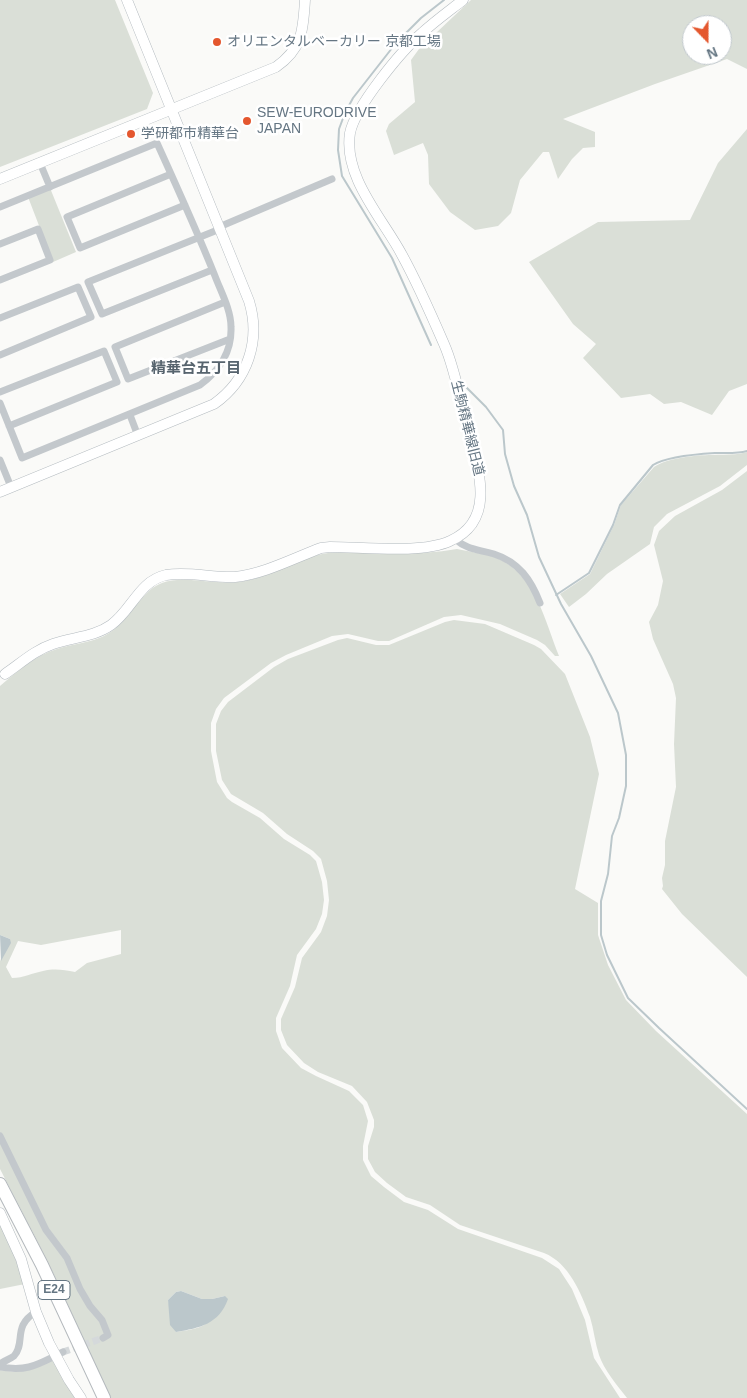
<!DOCTYPE html>
<meta charset="utf-8">
<style>
body{margin:0}
#map{position:relative;width:747px;height:1398px;overflow:hidden;background:#fafaf8;font-family:Helvetica,sans-serif}
canvas{display:block}
.north{position:absolute;left:682px;top:15px;width:50px;height:50px;box-sizing:border-box;background:#fff;border:1px solid #c1c8cd;border-radius:50%;rotate:158deg;font-size:14px;font-weight:700;line-height:20px;text-align:center;color:#657683}
.north::after{content:'';display:block;margin:auto;width:18px;height:22px;background:#e4572e;clip-path:polygon(50% 0,100% 100%,50% 72%,0 100%)}
</style>
<div id="map">
<canvas width="747" height="1398"></canvas>
<div class="north">N</div>
</div>
<script>
const ctx = document.querySelector('canvas').getContext('2d');
ctx.lineJoin = 'round';
function paint(path, color) {
  ctx.fillStyle = color;
  ctx.fill(path, 'evenodd');
}
function stroke(path, color, width, dash) {
  ctx.strokeStyle = color;
  ctx.lineWidth = width;
  ctx.lineCap = dash ? 'butt' : 'round';
  ctx.setLineDash(dash || []);
  ctx.stroke(path);
}
function label(font, color, halo, rows, align = 'center') {
  ctx.font = font + ' Helvetica,"Noto Sans JP",sans-serif';
  ctx.lineWidth = 5;
  ctx.setLineDash([]);
  ctx.textBaseline = 'middle';
  ctx.strokeStyle = halo;
  ctx.fillStyle = color;
  for (const [text, x, y, turn = 0] of rows) {
    ctx.save();
    ctx.translate(x, y);
    ctx.rotate((+turn || 0) * Math.PI / 180);
    ctx.textAlign = isNaN(turn) ? turn : align;
    if (halo) ctx.strokeText(text, 0, 0);
    ctx.fillText(text, 0, 0);
    ctx.restore();
  }
}
paint(new Path2D(`
 M0,0h115l38,93 -6,16 -147,58z
 M471,0h276v69l-20,-10 -72,25 -92,35 32,13v15l-12,1 -11,11 -14,20 -9,-27h-6l-23,28 -9,33 -13,13 -23,4 -25,-18 -21,-28 -1,-29 -5,-12 -29,12 -8,-24 3,-7 26,-22 -4,-42 8,-11zM692,25h30v30h-30z
 M747,129v255l-18,7 -17,24 -31,-13 -17,2 -14,-10 -29,4 -38,-40 13,-14 -23,-20 -44,-62 69,-40 92,-2 28,-57z
 M50,188l26,64 -23,10 -25,-65z
 M747,452v13l-27,21 -53,28 -13,13 -4,17 -43,30 -21,20 -17,13 -9,-13 30,-20 24,-49 7,-20 33,-38c13,-9 42,-12 58,-12 12,-1 23,1 35,-3z
 M747,471v506l-65,-63 -20,-25 1,-3 -1,-8 3,-13v-24l11,-54 -2,-43 2,-46 -3,-14 -20,-45 -4,-17 9,-17 5,-24 -9,-36 5,-14 16,-15 47,-26z
 M457,549c13,3 29,4 42,10 37,17 46,62 60,97h-4l-10,-11 -8,-5 -37,-16 -39,-9 -17,2 -55,24h-11l-30,-7 -16,2 -46,19 -15,8 -47,35 -8,11 -5,14v28l6,31 10,16 5,4 28,16 24,21 26,16 6,6 6,21 2,18 -2,14 -6,15 -19,26 -7,31 -14,32v13l6,17 19,20 15,8 33,15 14,14 5,16 -5,25v14l8,16 13,11 20,15 24,8 30,19 84,29 17,11 13,20 13,31 9,38 26,40h-509l-63,-136 -48,-93v-208l10,-22 -10,-4v-249c16,-14 36,-31 57,-37 15,-5 33,-6 47,-13 27,-13 34,-44 58,-53 20,-8 53,2 76,-1 31,-3 60,-25 90,-29 14,-2 28,0 42,0 29,1 58,1 87,-4zM121,930v24l-34,9 -12,9c-11,-2 -20,-4 -32,-1 -11,2 -19,7 -31,7l-6,-11 12,-26 23,4zM181,1291l21,8h10l13,-3c-18,29 -14,31 -49,36l-8,-32 8,-8z
 M454,620l31,4 49,21 7,4 24,25 25,63 9,37 -24,115 23,14v32l10,30 18,35 30,31 91,83v284h-120c-10,-13 -23,-28 -28,-43 -4,-12 -5,-25 -9,-38 -9,-24 -21,-54 -46,-64l-84,-28 -30,-20 -24,-8 -19,-14 -12,-11 -7,-13v-13l6,-19v-7l-7,-18 -15,-16 -34,-14 -14,-9 -17,-18 -6,-15v-11l14,-32 7,-29 19,-26 6,-16 2,-16 -2,-19 -6,-22 -8,-8 -26,-17 -24,-21 -32,-19 -9,-14 -6,-29v-27l5,-13 7,-9 46,-35 14,-8 50,-19 9,-2 29,7h13l56,-23z
 M0,1219l9,18 16,47 -25,5z
 M51,1360l5,1 21,37h-77v-28c23,4 31,0 51,-10z`), '#dadfd7');
paint(new Path2D(`
 M0,935l10,4 1,4 -10,18z
 M181,1291l21,8h10l13,-3 3,3c-9,25 -28,29 -52,33l-6,-7 -2,-25 8,-8z`), '#bbc7cb');
stroke(new Path2D(`
 M431,345l-39,-87 -50,-82 -4,-26 1,-21 6,-16 8,-15 43,-55 25,-25 23,-18
 M463,384l23,23 17,23 2,24 9,32 13,29 12,42 22,47 30,52 27,57 8,42v31l-7,32 -7,18 -4,38 -7,27v34l6,20 21,43 31,30 88,81
 M556,595l33,-22 24,-48 7,-20 33,-40c14,-9 46,-11 62,-12 11,0 22,1 32,-2`), '#bbc7cb', 2);
stroke(new Path2D(`
 M63,1352l40,-14`), '#d5d9db', 7, [7, 3.5]);
const secondary = new Path2D(`
 M0,179l276,-112c27,-19 27,-37 29,-67
 M0,492l214,-88c34,-24 47,-64 35,-103l-122,-301
 M5,674c16,-11 30,-24 48,-30 20,-7 41,-7 58,-19 21,-15 28,-44 55,-50 22,-4 46,3 69,2 29,-3 59,-19 86,-29l9,-1c33,0 92,7 120,-6 46,-20 29,-70 19,-106 -8,-30 -13,-64 -25,-91 -13,-30 -26,-60 -42,-89 -19,-36 -59,-78 -52,-122 5,-26 51,-82 72,-100 13,-12 27,-22 41,-33
 M0,1213l21,46 15,53 13,31 20,37 12,18`);
const highway = new Path2D(`
 M0,1184l42,81 62,133`);
stroke(secondary, '#b3babf', 11);
stroke(highway, '#b4b9bd', 14);
stroke(new Path2D(`
 M40,163l10,24
 M171,174l-104,43 13,31 105,-43
 M0,207l157,-64c20,44 40,88 58,133 6,16 16,34 16,51 1,25 -12,44 -31,58l-178,73 -22,-55
 M219,227l113,-48
 M0,244l38,-15 12,31 -50,20
 M212,270l-110,44 -14,-32 132,-53
 M225,302l-110,45 13,32 102,-40
 M0,318l78,-31 13,30 -91,38
 M0,392l104,-41 13,31 -108,44
 M130,415l8,21
 M0,460l11,27
 M455,539c14,12 23,10 39,15 25,8 37,26 46,49
 M0,1136l46,94 21,28 13,31 10,17 12,14 6,15 -5,3
 M0,1364c4,-3 10,-5 14,-8 12,-13 -2,-30 22,-44
 M0,1367c29,5 38,-3 63,-15`), '#c3c8cc', 7);
stroke(secondary, '#fff', 10);
stroke(highway, '#fff', 12);
for (const [x, y, r, color] of [
 [217,42,5,"#e4572e"],
 [247,121,5,"#e4572e"],
 [131,134,5,"#e4572e"]
]) {
  const dot = new Path2D();
  dot.arc(x, y, r, 0, 2 * Math.PI);
  ctx.fillStyle = color;
  ctx.fill(dot);
  stroke(dot, '#fff', 2);
}
for (const [x, y, w] of [
 [54,1290,32]
]) {
  const box = new Path2D();
  box.roundRect(x - w / 2, y - 9.5, w, 19, 4);
  ctx.fillStyle = '#fff';
  ctx.fill(box);
  stroke(box, '#657683', 1);
}
label('bold 12px', '#657683', null, [
 ["E24",54,1290]
]);
label('14px', '#657683', '#fff', [
 ["オリエンタルベーカリー 京都工場",227,42],
 ["SEW-EURODRIVE",257,113],
 ["JAPAN",257,129],
 ["学研都市精華台",141,134]
], 'left');
label('14px', '#657683', '#fff', [
 ["生駒精華線旧道",467,428,76]
]);
label('bold 15px', '#57646e', '#fff', [
 ["精華台五丁目",196,369]
]);
</script>
